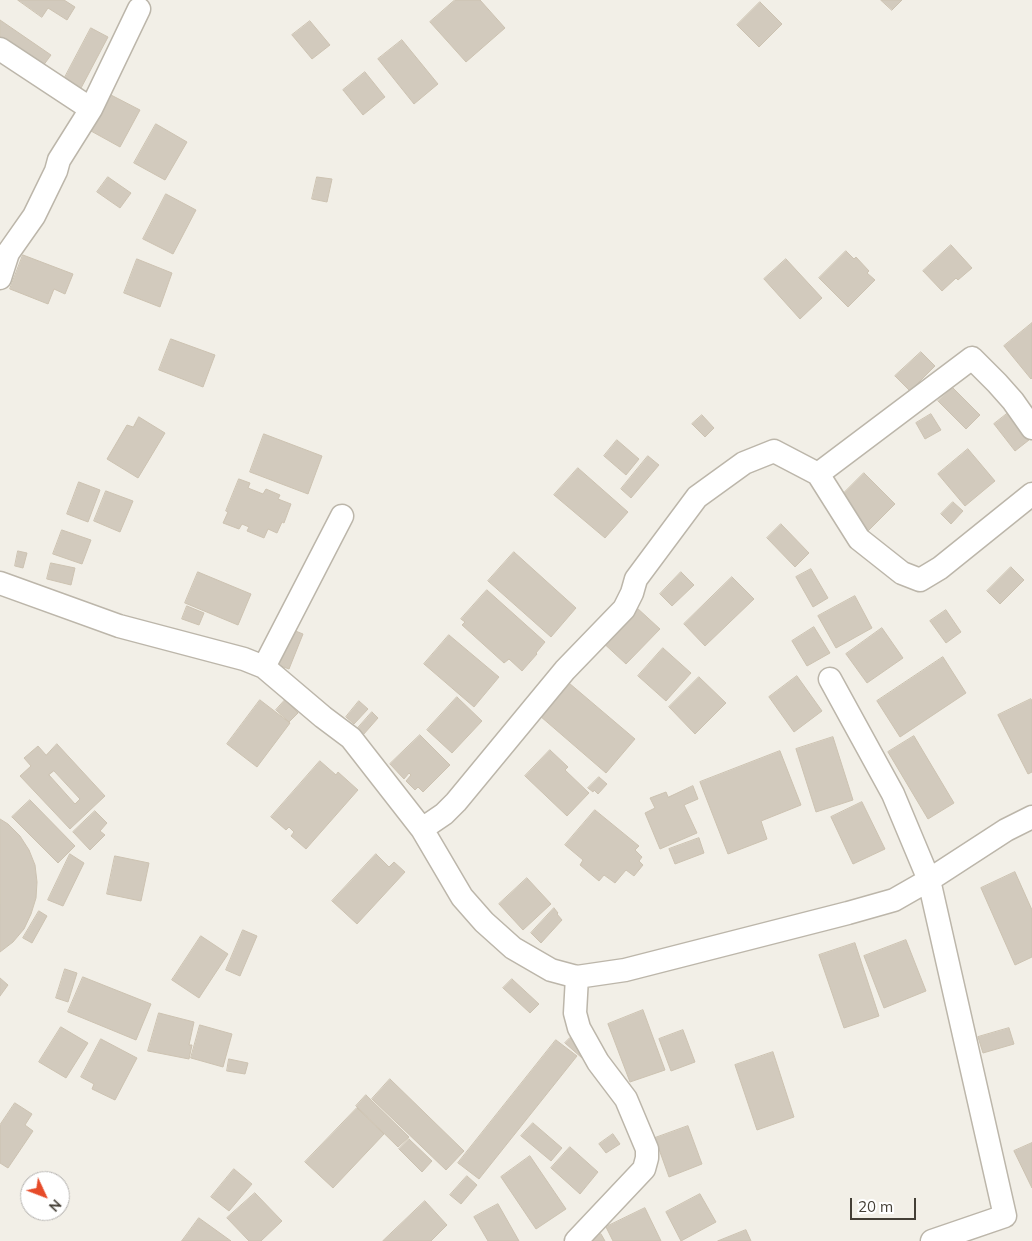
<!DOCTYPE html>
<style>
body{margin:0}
#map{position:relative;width:1032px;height:1241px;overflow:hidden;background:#f2efe7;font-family:Mulish,sans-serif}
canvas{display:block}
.north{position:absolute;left:20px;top:1171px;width:50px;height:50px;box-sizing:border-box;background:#fff;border:1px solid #b4b2af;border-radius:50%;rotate:133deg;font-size:14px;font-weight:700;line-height:20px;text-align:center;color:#443f36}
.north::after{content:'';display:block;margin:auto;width:18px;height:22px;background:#e64b29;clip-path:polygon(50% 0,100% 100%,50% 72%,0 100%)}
.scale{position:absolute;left:850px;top:1198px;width:66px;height:22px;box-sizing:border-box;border:2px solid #443f36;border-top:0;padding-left:6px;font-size:15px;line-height:18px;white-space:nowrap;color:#443f36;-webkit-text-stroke:4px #fff;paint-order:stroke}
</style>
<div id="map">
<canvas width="1032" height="1241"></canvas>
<div class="north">N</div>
<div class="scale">20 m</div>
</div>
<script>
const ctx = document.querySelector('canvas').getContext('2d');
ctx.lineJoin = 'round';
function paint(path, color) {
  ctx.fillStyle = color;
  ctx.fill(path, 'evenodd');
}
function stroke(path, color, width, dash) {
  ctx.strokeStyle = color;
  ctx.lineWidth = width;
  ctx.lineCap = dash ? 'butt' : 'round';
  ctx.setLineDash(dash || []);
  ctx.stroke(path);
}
const building = new Path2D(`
 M18,0h46l11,7 -8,13 -19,-12 -6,9z
 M455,0h25l25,28 -39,34 -36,-40z
 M881,0h21l-10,10z
 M760,2l22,22 -23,23 -22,-22z
 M0,20l51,35 -11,15 -40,-28z
 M310,21l20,24 -18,14 -20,-24z
 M91,28l17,9 -28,53 -17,-9z
 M402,40l36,44 -24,20 -36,-45z
 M365,72l20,25 -22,18 -20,-25z
 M111,95l29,15 -20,37 -29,-16z
 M156,124l31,18 -22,38 -31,-17z
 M108,177l23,16 -11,15 -23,-16z
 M317,177l15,2 -5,23 -15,-3z
 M166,194l30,16 -23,44 -30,-15z
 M951,245l21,23 -14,12 -2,-2 -14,13 -19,-20z
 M846,251l8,8 2,-2 13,14 -2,2 8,7 -27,27 -29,-29z
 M23,255l50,19 -8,20 -11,-5 -6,15 -38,-15z
 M137,259l35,14 -12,34 -36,-14z
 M786,259l36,39 -22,21 -36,-40z
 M1032,323v55l-1,1 -27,-33z
 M171,339l44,16 -12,32 -44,-17z
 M921,352l14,14 -25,25 -15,-15z
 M952,387l28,28 -14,14 -28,-28z
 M1008,413l21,27 -14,11 -21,-27z
 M931,414l10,16 -16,9 -9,-16z
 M702,415l12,13 -9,9 -13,-13z
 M139,417l26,16 -27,45 -31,-19 20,-34 6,2z
 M264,434l58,22 -14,38 -58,-22z
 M617,440l22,19 -13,16 -22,-19z
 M968,449l27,32 -30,25 -27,-32z
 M648,456l11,9 -28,33 -10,-9z
 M578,468l50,44 -23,26 -51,-43z
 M864,473l31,31 -27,27 -31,-31z
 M239,479l11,4 -2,5 15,6 3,-5 14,6 -2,4 13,5 -7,19 -2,-1 -5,11 -9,-4 -4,9 -17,-7 2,-4 -7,-3 -3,5 -16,-6 5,-11 -2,-1z
 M79,482l21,8 -12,32 -21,-8z
 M106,491l27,10 -13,31 -26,-11z
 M953,502l10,9 -12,13 -10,-10z
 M781,524l28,29 -14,14 -28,-29z
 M62,530l29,10 -9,24 -29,-10z
 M18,551l9,2 -4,15 -8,-2z
 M514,552l62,56 -25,29 -63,-56z
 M51,563l24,5 -4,17 -24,-6z
 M1011,567l13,13 -24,24 -13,-13z
 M811,569l17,29 -15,9 -17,-30z
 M198,572l53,22 -13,31 -53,-22z
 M681,572l13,13 -22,21 -12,-12z
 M732,577l22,22 -49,47 -21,-22z
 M487,590l58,52 -9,11 1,1 -15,17 -13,-12 -5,4 -42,-38 3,-3 -4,-3z
 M855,596l17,32 -36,20 -18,-32z
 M187,606l17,7 -5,12 -17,-6z
 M636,607l24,22 -34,35 -27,-25z
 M946,610l15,22 -15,11 -16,-22z
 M814,627l16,26 -23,13 -15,-25z
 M288,628l15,6 -14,35 -16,-6z
 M882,628l21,30 -36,25 -21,-29z
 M449,635l50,42 -25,30 -50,-43z
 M663,648l28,25 -25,28 -28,-25z
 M943,657l23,36 -66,44 -23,-36z
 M797,676l25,35 -28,21 -25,-35z
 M699,677l27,26 -31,31 -26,-27z
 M569,683l66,56 -29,34 -66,-57z
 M457,697l25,24 -30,32 -25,-23z
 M1031,699l1,2v71l-4,2 -30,-59z
 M260,700l30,23 -33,44 -30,-23z
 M285,700l13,13 -9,9 -13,-12z
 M359,701l9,8 -14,15 -8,-7z
 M372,712l6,6 -15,17 -6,-6z
 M420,735l30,30 -27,27 -5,-5 -3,3 -9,-9 5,-6 -2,-2 -5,6 -14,-15z
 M914,736l40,67 -26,16 -40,-67z
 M833,737l20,63 -37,12 -20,-63z
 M57,744l48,52 -35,33 -50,-53 11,-10 -7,-8 14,-12 8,9zM54,771l26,28 -5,5 -26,-29z
 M550,750l18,17 -3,3 24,23 -22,23 -42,-40z
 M780,751l21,54 -40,16 6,18 -39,15 -28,-72z
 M320,761l16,14 2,-3 20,18 -52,59 -15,-13 3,-4 -5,-5 -3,3 -15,-13z
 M599,777l8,7 -9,10 -4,-4 -1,2 -5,-4z
 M693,786l5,13 -14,6 13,28 -37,16 -15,-36 10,-5 -5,-10 16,-6 2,5z
 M30,800l45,46 -17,17 -46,-46z
 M862,802l23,47 -32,15 -22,-47z
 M595,810l44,36 -4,4 7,7 -3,4 4,4 -9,11 -8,-6 -11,13 -11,-8 -5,6 -19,-16 3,-5 -18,-15z
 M95,811l12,12 -7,8 5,4 -15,15 -17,-18z
 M0,819l8,5 12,12 9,14 6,15 2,17 -1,16 -5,16 -7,15 -11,13 -13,10z
 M699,838l5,15 -29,11 -6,-15z
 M70,854l14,9 -21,43 -15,-6z
 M376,854l13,13 5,-5 11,10 -48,52 -25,-23z
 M115,856l34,7 -8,38 -34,-7z
 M1015,872l17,38v47l-17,8 -34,-77z
 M527,878l24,26 -28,26 -24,-26z
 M554,908l4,5 -1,1 5,6 -21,23 -10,-10z
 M39,911l8,5 -15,27 -9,-5z
 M243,930l14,6 -17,40 -14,-6z
 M201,936l27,18 -29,44 -27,-18z
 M906,940l20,51 -42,17 -20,-52z
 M855,943l24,73 -35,12 -25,-73z
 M65,969l12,4 -9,29 -12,-4z
 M83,977l68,27 -15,36 -68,-28z
 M0,978l8,7 -8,11z
 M512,979l27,25 -9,9 -27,-25z
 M643,1010l22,60 -35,12 -22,-58z
 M159,1013l35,9 -5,23h3l-3,14 -41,-8z
 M200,1025l32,9 -9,33 -32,-9z
 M61,1027l27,16 -22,35 -27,-16z
 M1009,1028l5,16 -31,9 -5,-16z
 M683,1030l12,32 -24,9 -12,-32z
 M570,1038l17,16 -5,4 -17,-15z
 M101,1039l36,19 -22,42 -23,-11 2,-5 -13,-7z
 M556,1040l21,16 -98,123 -21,-16z
 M773,1052l21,65 -37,13 -22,-65z
 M229,1059l19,4 -3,11 -18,-3z
 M390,1079l74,72 -18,19 -74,-71z
 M366,1095l43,42 -11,10 -42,-41z
 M15,1103l17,11 -7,11 8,6 -25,37 -8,-5v-38z
 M357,1108l27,26 -51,54 -28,-26z
 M533,1123l29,25 -11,13 -30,-25z
 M688,1126l14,38 -33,13 -14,-39z
 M613,1134l7,10 -14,9 -7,-9z
 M409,1139l23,22 -10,11 -23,-23z
 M1032,1143v45l-18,-37z
 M570,1147l28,25 -18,22 -29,-26z
 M530,1156l36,53 -30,20 -35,-52z
 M234,1169l18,15 -23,27 -18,-14z
 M467,1176l10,9 -16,19 -11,-9z
 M255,1193l27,28 -21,20h-12l-22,-23z
 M700,1194l16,28 -35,19 -15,-29z
 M425,1201l22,24 -16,16h-48z
 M498,1204l21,37h-31l-14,-24z
 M645,1208l16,33h-48l-7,-14z
 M199,1218l32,23h-49z
 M746,1230l5,11h-33z
 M601,1234l4,7h-18z`);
paint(building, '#d2cabd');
stroke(building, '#ccc2b1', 1);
const minor = new Path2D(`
 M0,49l91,60
 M0,278l8,-25 26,-37 22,-45 3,-11 32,-51 48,-100
 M818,474l41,65 43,34 18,7 20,-12 92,-74
 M0,583l119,43 125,33 20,8 59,50 28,21 71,91 40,68 22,25 29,26 38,22 26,7 48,-7 223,-57 46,-13 35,-20 77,-50 26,-13
 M264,667l78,-151
 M830,679l63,115 36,86 76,336 -73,25
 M422,829l22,-15 12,-12 109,-132 59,-61 8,-16 4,-14 61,-82 47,-34 30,-12 44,23 154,-116 25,25 16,18 19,27
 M576,1241l68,-72 3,-11v-9l-21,-50 -28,-37 -19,-34 -4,-15 2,-36`);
stroke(minor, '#bcb6aa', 25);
stroke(minor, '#fff', 22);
</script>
